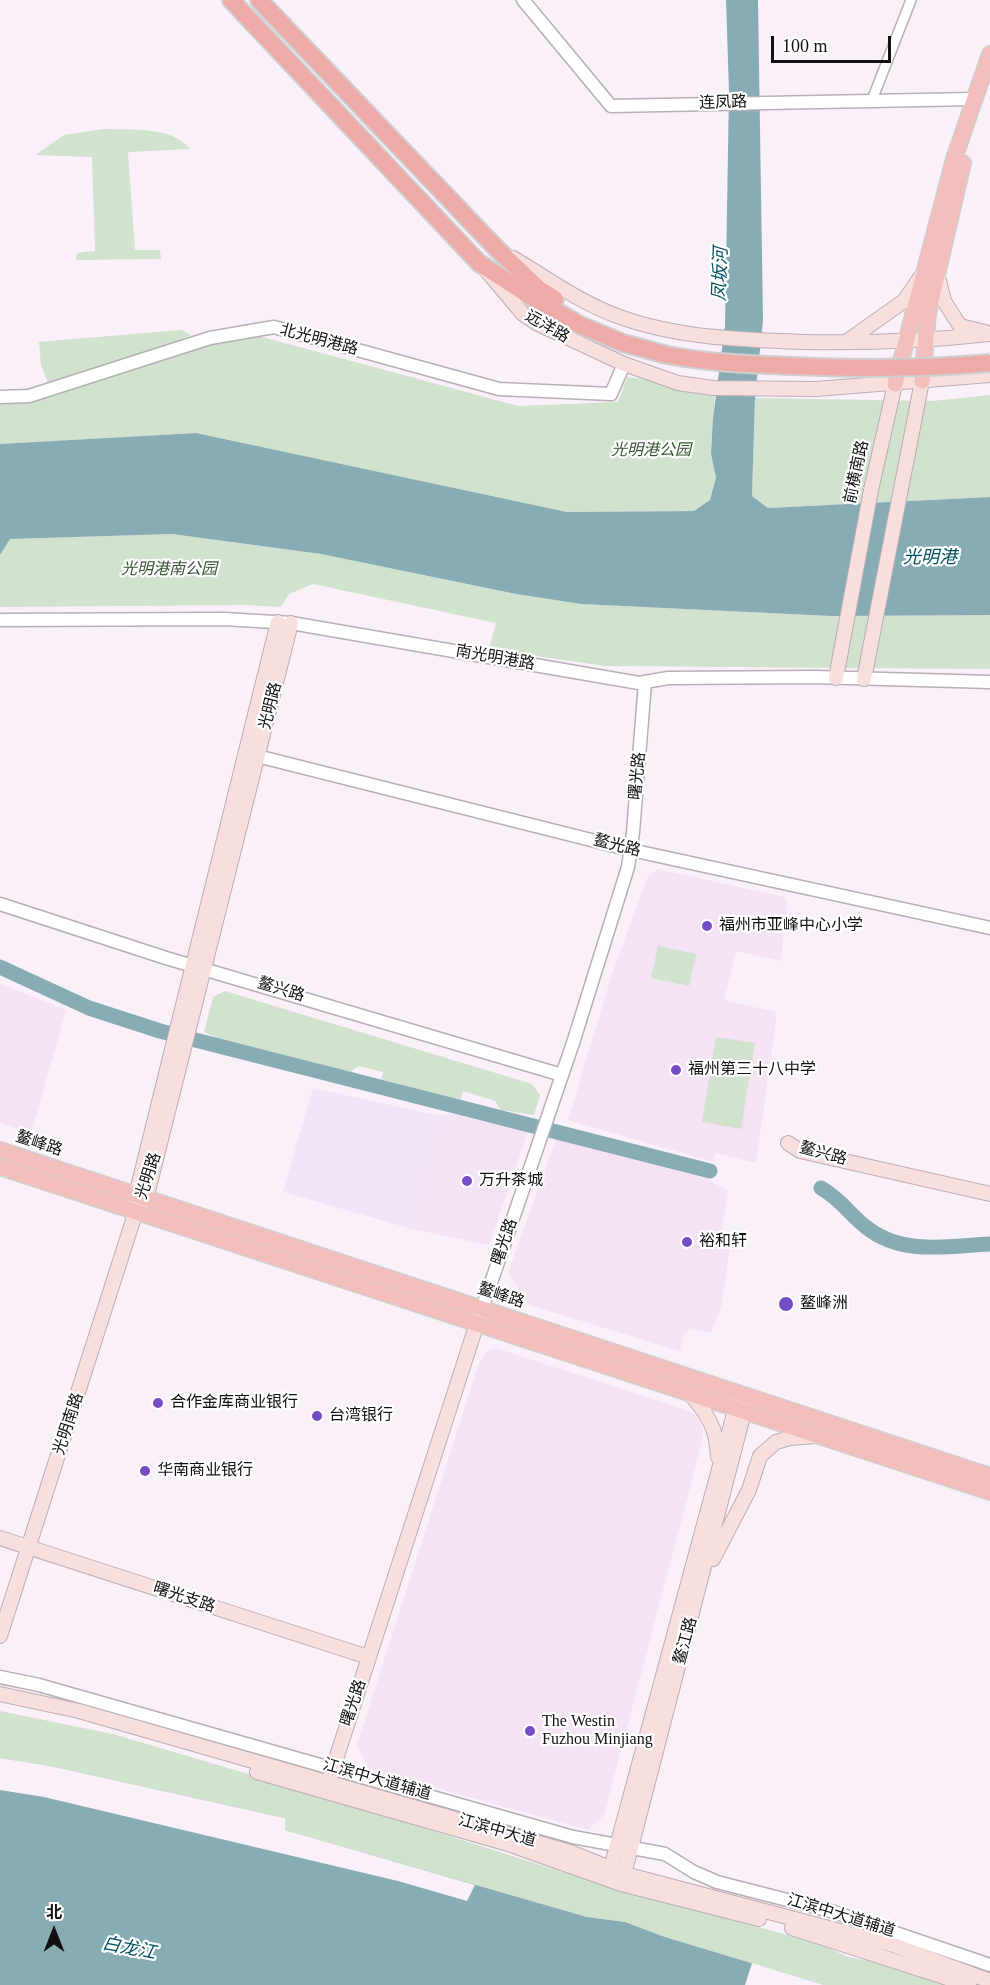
<!DOCTYPE html>
<meta charset="utf-8">
<style>
body{margin:0}
#map{position:relative;width:990px;height:1985px;overflow:hidden;background:#faf0f9;font-family:"Times New Roman","Noto Sans SC",serif}
canvas{display:block}
.north{position:absolute;left:24px;top:1901px;width:60px;height:60px;-webkit-text-stroke:4px #fff;paint-order:stroke;rotate:0deg;font-size:16px;font-weight:700;line-height:24px;text-align:center;color:#131013}
.north::after{content:'';display:block;margin:auto;width:21px;height:27px;background:#131013;clip-path:polygon(50% 0,100% 100%,50% 72%,0 100%)}
.scale{position:absolute;left:771px;top:36px;width:120px;height:27px;box-sizing:border-box;border:3px solid #131013;border-top:0;padding-left:8px;font-size:18px;line-height:21px;white-space:nowrap;color:#131013;-webkit-text-stroke:4px #fff;paint-order:stroke}
</style>
<div id="map">
<canvas width="990" height="1985"></canvas>
<div class="north">北</div>
<div class="scale">100 m</div>
</div>
<script>
const ctx = document.querySelector('canvas').getContext('2d');
ctx.lineJoin = 'round';
function paint(path, color) {
  ctx.fillStyle = color;
  ctx.fill(path, 'evenodd');
}
function stroke(path, color, width, dash) {
  ctx.strokeStyle = color;
  ctx.lineWidth = width;
  ctx.lineCap = dash ? 'butt' : 'round';
  ctx.setLineDash(dash || []);
  ctx.stroke(path);
}
function label(font, color, halo, rows, align = 'center') {
  ctx.font = font + ' "Times New Roman","Noto Sans SC",serif';
  ctx.lineWidth = 4.5;
  ctx.setLineDash([]);
  ctx.textBaseline = 'middle';
  ctx.strokeStyle = halo;
  ctx.fillStyle = color;
  for (const [text, x, y, turn = 0] of rows) {
    ctx.save();
    ctx.translate(x, y);
    ctx.rotate((+turn || 0) * Math.PI / 180);
    ctx.textAlign = isNaN(turn) ? turn : align;
    if (halo) ctx.strokeText(text, 0, 0);
    ctx.fillText(text, 0, 0);
    ctx.restore();
  }
}
paint(new Path2D(`
 M658,869l126,28 3,5 -6,59 -45,-10 -12,49 51,12 1,8 -20,143 -41,-10 -2,9 -145,-42 44,-146 36,-98z
 M0,984l66,26 -35,124 -31,-11z
 M451,1114l77,18 -39,113 -77,-16 29,-113z
 M556,1139l150,39 22,13 -9,54 11,3 -9,59 -10,26 -21,-5 -7,8 -3,15 -151,-46 -21,-32z
 M496,1348l193,63 7,4 7,13 -1,14 -98,373 -16,15 -219,-61 -12,-24 121,-379 9,-15z`), '#f3e3f3');
paint(new Path2D(`
 M313,1088l128,28 -29,113 -129,-37z`), '#f2e4f7');
paint(new Path2D(`
 M104,129c28,1 67,-3 86,20l-62,3 7,98h25l1,9 -85,1 1,-7 18,-2 -3,-94 -57,-2 29,-20z
 M181,330l10,5 -51,22 -91,29 -8,-21 -2,-23z
 M259,336l259,70 100,-4 9,-25 88,13 -4,64 5,24 -2,17 -7,8 -13,8 -127,1 -371,-79 -196,11v-43l218,-61z
 M990,395v102l-222,11 -16,-12 3,-98 177,3z
 M172,534l149,20 195,40 65,10 250,12 159,-1v54l-385,-3 -116,-17 7,-26 -183,-39 -24,10 -8,13 -37,-2 -244,2v-52l10,-16z
 M658,946l38,8 -7,32 -38,-8z
 M225,991l307,93 8,11 -6,20 -33,-5 -6,-9 -32,-10 -3,10 -79,-22 2,-7 -25,-6 -7,6 -136,-35 -11,-5 9,-35z
 M716,1037l39,6 -14,86 -39,-7z
 M0,1711l113,23 203,60 310,98 192,51 30,14 34,6 64,22h-122l-159,-48 -40,-15 -38,-5 -302,-87 -1,-12 -234,-52 -50,-8z`), '#d1e2ce');
paint(new Path2D(`
 M726,0h32l5,320 -8,78 -3,98 16,12 222,-11v118l-159,1 -250,-12 -65,-10 -195,-40 -149,-20 -162,5 -10,16v-111l196,-11 371,79 127,-1 16,-11 6,-22 -5,-24 2,-36 12,-92 4,-234z
 M0,1758l50,8 235,52v12l302,87 38,5 40,15 159,48h-824z`), '#88acb4');
paint(new Path2D(`
 M0,1758l50,8 235,52v12l190,55 -8,16 -69,-20 -354,-84 -44,-7z
 M752,1963l72,22h-79z`), '#faf0f9');
stroke(new Path2D(`
 M0,967l89,41 71,23 550,140
 M821,1188c21,12 27,25 45,39 36,29 81,19 124,17`), '#88acb4', 15);
const minor = new Path2D(`
 M872,100l39,-100`);
const tertiary = new Path2D(`
 M523,0l88,106 362,-7
 M0,397l29,-1 181,-58 64,-11 225,62 112,5 13,-30
 M0,620l224,-1 67,4 348,60 29,-5 147,-1 175,5
 M249,754l382,96 359,78
 M0,904l166,54 396,117
 M482,1309l91,-266 55,-176 5,-35 12,-149
 M0,1677l39,8 534,152 92,17 29,18 23,10 117,30 156,53`);
const secondary = new Path2D(`
 M513,258c34,20 69,46 107,59 58,21 123,23 184,25 62,1 124,-1 186,-8
 M486,270l37,44 15,10 86,40 54,19 35,5 103,1 174,-14
 M938,277l6,24 16,25 25,6
 M846,342l58,-41 18,-26
 M836,678l35,-188 24,-106
 M864,679l58,-298
 M788,1143l12,8 190,43
 M139,1207l7,-8 6,-24 139,-552
 M689,1393c19,21 28,36 29,64
 M0,1538l368,119
 M713,1559l36,-69 11,-34 16,-14 14,-4 26,-2
 M0,1636l136,-425v-16l142,-573
 M0,1694l79,17 491,141 55,22 268,71 97,36
 M257,1772l248,71 116,41 138,35
 M326,1790l154,-476
 M609,1875l129,-476
 M622,1882l125,-481
 M792,1928l177,57`);
const primary = new Path2D(`
 M922,381l6,-67 35,-151
 M895,384l59,-225 36,-105
 M0,1150l990,326
 M0,1167l990,325`);
const trunk = new Path2D(`
 M231,0l248,263 54,35 47,27 43,18 44,12
 M259,0l239,250 41,39 16,10`);
stroke(minor, '#b8aeb7', 12);
stroke(tertiary, '#b8aeb7', 15);
stroke(secondary, '#b8aeb7', 16);
stroke(primary, '#d0cfd0', 18);
stroke(trunk, '#d0cfd0', 20);
stroke(minor, '#fff', 9);
stroke(tertiary, '#fff', 12);
stroke(secondary, '#f8dfde', 14);
stroke(primary, '#f2bfbc', 15);
stroke(trunk, '#eeaaa6', 16);
const trunkBridge = new Path2D(`
 M667,355c42,8 83,9 125,11 66,3 131,3 198,-3`);
stroke(trunkBridge, '#d0cfd0', 20, []);
stroke(trunkBridge, '#eeaaa6', 16);
for (const [x, y, r, color] of [
 [707,926,6,"#744dc6"],
 [676,1070,6,"#744dc6"],
 [467,1181,6,"#744dc6"],
 [687,1242,6,"#744dc6"],
 [786,1304,8,"#744dc6"],
 [158,1403,6,"#744dc6"],
 [317,1416,6,"#744dc6"],
 [145,1471,6,"#744dc6"],
 [530,1731,6,"#744dc6"]
]) {
  const dot = new Path2D();
  dot.arc(x, y, r, 0, 2 * Math.PI);
  ctx.fillStyle = color;
  ctx.fill(dot);
  stroke(dot, '#fff', 2);
}
label('16px', '#131013', '#fff', [
 ["连凤路",723,103,-2],
 ["远洋路",547,327,30],
 ["北光明港路",319,340,15],
 ["前横南路",857,472,-78],
 ["南光明港路",495,658,10],
 ["光明路",271,706,-76],
 ["曙光路",638,776,-85],
 ["鳌光路",617,846,14],
 ["鳌兴路",281,990,17],
 ["鳌峰路",39,1144,18],
 ["鳌兴路",823,1154,15],
 ["光明路",149,1176,-72],
 ["曙光路",505,1242,-71],
 ["鳌峰路",501,1296,18],
 ["光明南路",69,1424,-72],
 ["曙光支路",184,1598,18],
 ["鳌江路",686,1641,-75],
 ["曙光路",354,1703,-72],
 ["江滨中大道辅道",377,1780,16],
 ["江滨中大道",497,1831,16],
 ["江滨中大道辅道",841,1916,17]
]);
label('italic 16px', '#345530', '#fff', [
 ["光明港公园",651,451],
 ["光明港南公园",169,570]
]);
label('16px', '#131013', '#fff', [
 ["福州市亚峰中心小学",719,926],
 ["福州第三十八中学",688,1070],
 ["万升茶城",479,1181],
 ["裕和轩",699,1242],
 ["鳌峰洲",800,1304],
 ["合作金库商业银行",170,1403],
 ["台湾银行",329,1416],
 ["华南商业银行",157,1471],
 ["The Westin",542,1722],
 ["Fuzhou Minjiang",542,1740]
], 'left');
label('italic 18px', '#015260', '#fff', [
 ["凤坂河",721,274,-88],
 ["光明港",930,558],
 ["白龙江",129,1949,11]
]);
</script>
